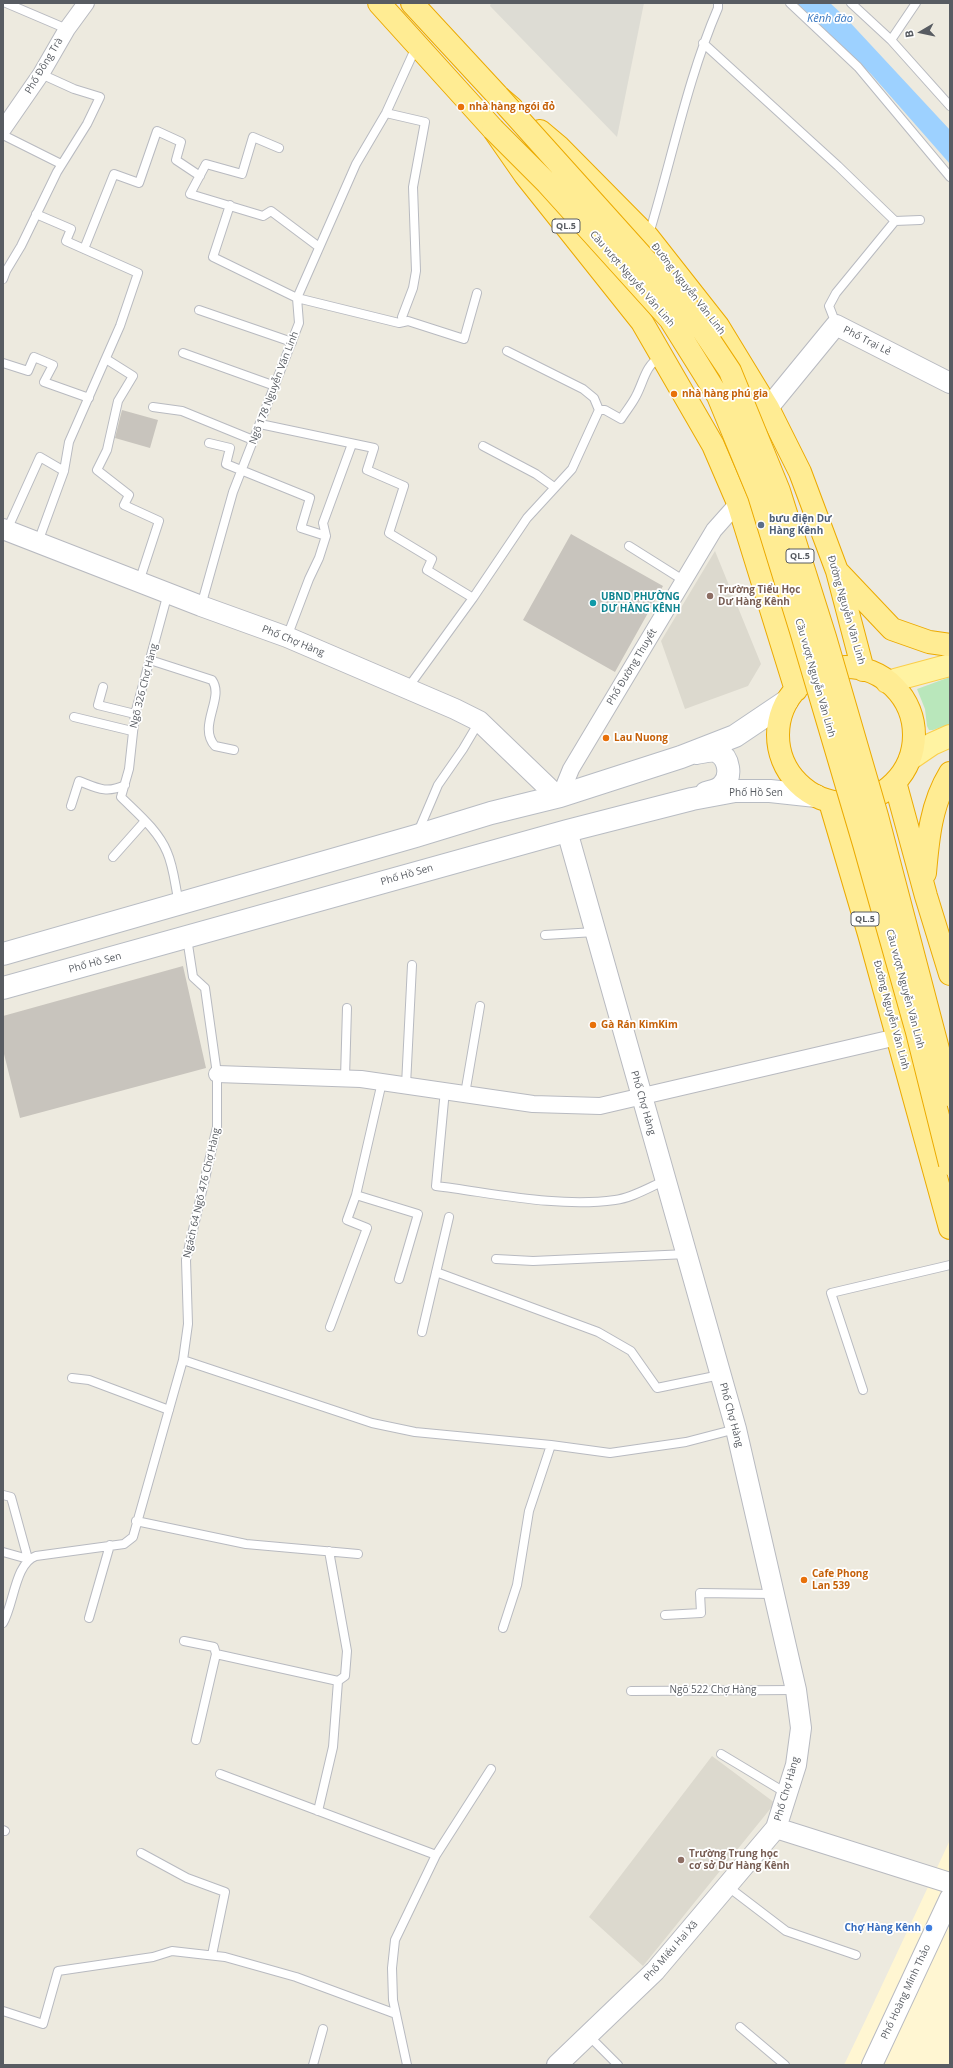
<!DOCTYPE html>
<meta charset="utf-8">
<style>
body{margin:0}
#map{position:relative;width:953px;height:2068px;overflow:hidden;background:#edeadf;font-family:"Open Sans",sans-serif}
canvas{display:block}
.frame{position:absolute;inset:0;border:4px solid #585c62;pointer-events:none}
.north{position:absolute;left:901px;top:12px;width:40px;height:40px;-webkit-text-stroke:3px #fff;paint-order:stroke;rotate:261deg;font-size:11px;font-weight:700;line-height:16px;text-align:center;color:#585c62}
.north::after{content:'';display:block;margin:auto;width:14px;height:18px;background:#585c62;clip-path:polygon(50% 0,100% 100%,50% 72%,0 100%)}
</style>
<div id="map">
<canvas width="953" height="2068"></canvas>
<div class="frame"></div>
<div class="north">B</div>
</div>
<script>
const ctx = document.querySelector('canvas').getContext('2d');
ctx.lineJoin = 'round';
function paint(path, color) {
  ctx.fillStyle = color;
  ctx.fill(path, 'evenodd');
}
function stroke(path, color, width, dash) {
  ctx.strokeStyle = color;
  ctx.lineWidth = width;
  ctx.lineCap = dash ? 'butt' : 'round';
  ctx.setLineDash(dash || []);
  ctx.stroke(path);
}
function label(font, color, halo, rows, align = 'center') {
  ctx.font = font + ' "Open Sans",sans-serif';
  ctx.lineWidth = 3.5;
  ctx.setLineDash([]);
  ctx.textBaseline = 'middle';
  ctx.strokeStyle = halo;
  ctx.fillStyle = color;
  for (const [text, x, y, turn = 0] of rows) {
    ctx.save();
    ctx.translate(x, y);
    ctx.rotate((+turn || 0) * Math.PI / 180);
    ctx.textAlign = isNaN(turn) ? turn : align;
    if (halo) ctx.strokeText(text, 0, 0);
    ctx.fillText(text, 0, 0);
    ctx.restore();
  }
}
paint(new Path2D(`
 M950,1840v225h-106l23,-48z`), '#fff6d2');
paint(new Path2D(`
 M491,3h153l-27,134 -127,-131z`), '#dddcd4');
paint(new Path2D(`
 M715,551l46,113 -13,22 -63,23 -24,-68z
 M712,1756l63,47 -132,163 -54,-49z`), '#dcd9ce');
paint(new Path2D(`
 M950,677v47l-17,6h-4l-2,-4 -2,-17 -8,-20z`), '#b9e7bb');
paint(new Path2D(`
 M797,3h33l14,13 106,114v34l-79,-90z`), '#9dd1ff');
paint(new Path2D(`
 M122,410l36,10 -8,28 -35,-10z
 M571,534l92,52 -48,86 -92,-52z
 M183,966l23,102 -186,50 -17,-68v-34z`), '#c8c4bd');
const service = new Path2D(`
 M6,3l61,26
 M790,3l68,64 92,110
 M851,3l40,37 59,66
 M891,40l25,-37
 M703,43l135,123 57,55 25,-1
 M386,113l39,9 -12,65 3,84 -3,17 -11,29 2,5
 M3,135l58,29
 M279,148l-26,-11 -11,37 -36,-10 -16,30 73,22 8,-5 48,36
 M230,205l-17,52 84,41 102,25 9,-2 56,18 13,-46
 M36,214l35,15 -5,12 72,32 -18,53 -51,116 -5,29 -26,71
 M649,234c23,-75 38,-154 69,-226v-5
 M84,249l30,-75 25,9 18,-52 24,11 -5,18 24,16
 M3,279l3,-8 15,-25 36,-74 30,-48 13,-27 -26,-8 -33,-15
 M199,310l93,32
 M836,324l-7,-18 7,-13 59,-72
 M183,353l92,33
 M106,359l27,17 -15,25 -11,49 -10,20 32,25 -5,10 35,16 -20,61
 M3,363l25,8 6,-14 19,8 -9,17 45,16
 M153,407l29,4 71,29
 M599,410h6l16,9c5,-8 11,-15 15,-23 8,-15 9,-30 24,-39
 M260,424l114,24 -7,22 37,16 -15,47 43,26 -5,11 46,28
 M209,443l21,5 -4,16 84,34 -9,30 25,8
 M483,446l53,28 18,13
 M7,530l33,-73 24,14
 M629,546l54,34
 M168,593l-33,121 -6,55 -8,28c16,16 37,33 46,55 7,16 8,34 12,51
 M201,606l32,-114 66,-169 -2,-25 59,-134 30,-51 30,-66
 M287,637l22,-58 10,-21 7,-22 -3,-13 29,-79
 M150,660l62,20c13,18 -15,46 3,66l19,4
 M103,687l-5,18 37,9
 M407,689l66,-91 54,-80 45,-49 27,-59 -5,-12 -11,-9 -76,-38
 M74,717l58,14
 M71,806l8,-25c18,7 27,13 46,4
 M418,832l20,-47 25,-36 16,-27
 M113,857l32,-36
 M545,935l50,-3
 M345,1078l2,-70
 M382,1082l-26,113 62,19 -19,65
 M406,1085l6,-120
 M445,1090l-9,96c57,7 122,22 179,14 17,-2 35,-13 51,-20
 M465,1094l15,-88
 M496,1259l37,2 154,-7
 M436,1272l162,60 33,19 26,37 63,-13
 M330,1327l37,-99 -20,-8 9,-25
 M422,1332l27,-115
 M183,1360l189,63 43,9 136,13
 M72,1378l17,2 80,30
 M863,1390l-32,-97 119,-28
 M3,1495l8,2 17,62
 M136,1521l110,23 112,10
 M3,1552l25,7
 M665,1615l36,-2 -1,-20 74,1
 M89,1618l21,-73
 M3,1623c11,-19 12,-60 33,-67l88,-12 9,-7 50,-177 5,-36 -2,-64 31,-133v-53l-12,-86 -12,-11 -6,-39
 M503,1628l14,-43 12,-74 22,-66 59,8 76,-11 50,-13
 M184,1641l30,6 2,7 -20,86
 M216,1654l122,27
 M631,1691l164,-1
 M721,1754l65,39
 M220,1774l216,81
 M318,1811l15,-64 5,-66 7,-5 2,-25 -18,-100
 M3,1830l2,1
 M141,1853l46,25 38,14 -13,63
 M727,1886l59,45 70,24
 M3,2011l40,13 15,-53 95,-14 19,-6 53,6 71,20 100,37
 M740,2027l45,38
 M589,2036l29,29
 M313,2065l10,-36
 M407,2065l-14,-65 -1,-32 3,-28 41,-85 55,-86`);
const minor = new Path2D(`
 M3,129l38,-55 26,-45 19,-26
 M560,796l11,-27 143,-239 24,-27
 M217,1074l144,5 172,25 67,2 297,-69`);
const tertiary = new Path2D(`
 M768,408l68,-83 114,58
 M3,529l198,77 86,31 168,72 24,12 79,76
 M776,1828l174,55
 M557,2065l98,-94 121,-143 20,-63 5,-37 -5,-38 -60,-261 -169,-598
 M872,2065l78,-167`);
const secondary = new Path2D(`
 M696,753c7,-1 16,-4 22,-1 11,6 14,24 5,33 -4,5 -11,6 -17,8
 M3,954l413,-118 75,-23 69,-17 121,-39 54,-21 52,-35
 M3,988l564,-157 125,-32 43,-8h35l46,5`);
const primary = new Path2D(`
 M887,682l63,-17
 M910,759l22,-15 18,-8`);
const trunk = new Path2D(`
 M379,3l114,126 32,46 117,147 71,123 25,58 58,187
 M412,3l86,93 14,12
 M540,131l19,16 89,90 70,89 50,82 32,64 37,99 26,99
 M838,572l54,57 37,13 21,3
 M778 735a68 68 0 1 1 136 0a68 68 0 1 1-136 0Z
 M895,782l31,114 24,78
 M830,802l39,132 81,294
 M925,873c3,-35 6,-69 25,-100`);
stroke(service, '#b8bac0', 10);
stroke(minor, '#b8bac0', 18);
stroke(tertiary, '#b8bac0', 22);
stroke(secondary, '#b8bcc3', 24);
stroke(primary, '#fbcf4a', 24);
stroke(trunk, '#ecaa00', 24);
stroke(service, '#fff', 8);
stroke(minor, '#fff', 16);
stroke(tertiary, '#fff', 20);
stroke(secondary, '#fff', 22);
stroke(primary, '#fff3a2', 22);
stroke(trunk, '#ffec93', 22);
const trunkBridge = new Path2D(`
 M498,96l188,209 44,66 49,120 46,146 52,179 73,279
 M493,129l54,54 123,136 48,77 41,99 42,136 63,213 53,188 33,132`);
stroke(trunkBridge, '#ecaa00', 24, []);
stroke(trunkBridge, '#ffec93', 22);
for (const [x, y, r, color] of [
 [461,107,4,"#e8710a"],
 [674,394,4,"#e8710a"],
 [761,525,4,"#5c6f8a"],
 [710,596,4,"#8d6e63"],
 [593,603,4,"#0f9aa8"],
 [606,738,4,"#e8710a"],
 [593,1025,4,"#e8710a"],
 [804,1580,4,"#e8710a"],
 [681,1860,4,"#8d6e63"],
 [929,1928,4,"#3f7fe0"]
]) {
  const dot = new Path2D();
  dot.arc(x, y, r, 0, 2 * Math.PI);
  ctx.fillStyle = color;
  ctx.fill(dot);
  stroke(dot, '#fff', 1.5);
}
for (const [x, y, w] of [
 [566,226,28],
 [800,556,28],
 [865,919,28]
]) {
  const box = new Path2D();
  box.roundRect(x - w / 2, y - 7, w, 14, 3);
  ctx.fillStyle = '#fff';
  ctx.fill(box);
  stroke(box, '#585c62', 1);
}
label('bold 9px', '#585c62', null, [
 ["QL.5",566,226],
 ["QL.5",800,556],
 ["QL.5",865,919]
]);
label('10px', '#585c62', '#fff', [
 ["Phố Đông Trà",44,66,-59],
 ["Cầu vượt Nguyễn Văn Linh",632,279,49],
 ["Đường Nguyễn Văn Linh",688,289,52],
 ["Phố Trại Lẻ",867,341,27],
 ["Ngõ 178 Nguyễn Văn Linh",274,388,-69],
 ["Đường Nguyễn Văn Linh",846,610,74],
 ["Phố Chợ Hàng",293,641,22],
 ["Phố Đường Thuyết",632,667,-59],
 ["Cầu vượt Nguyễn Văn Linh",815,678,74],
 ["Ngõ 326 Chợ Hàng",144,686,-76],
 ["Phố Hồ Sen",756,793],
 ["Phố Hồ Sen",407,875,-16],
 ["Phố Hồ Sen",95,963,-15],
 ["Cầu vượt Nguyễn Văn Linh",905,989,75],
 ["Đường Nguyễn Văn Linh",891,1015,75],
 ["Phố Chợ Hàng",643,1103,74],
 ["Ngách 64 Ngõ 476 Chợ Hàng",202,1193,-77],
 ["Phố Chợ Hàng",731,1415,75],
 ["Ngõ 522 Chợ Hàng",713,1690],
 ["Phố Chợ Hàng",787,1789,-74],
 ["Phố Miếu Hai Xã",671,1951,-49],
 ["Phố Hoàng Minh Thảo",906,1992,-65]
]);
label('bold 10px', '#c56008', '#fff', [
 ["nhà hàng ngói đỏ",469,107],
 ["nhà hàng phú gia",682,394],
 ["Lau Nuong",614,738],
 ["Gà Rán KimKim",601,1025],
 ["Cafe Phong",812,1574],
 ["Lan 539",812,1586]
], 'left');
label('bold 10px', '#4e5e75', '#fff', [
 ["bưu điện Dư",769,519],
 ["Hàng Kênh",769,531]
], 'left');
label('bold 10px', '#785e54', '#fff', [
 ["Trường Tiểu Học",718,590],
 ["Dư Hàng Kênh",718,602],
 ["Trường Trung học",689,1854],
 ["cơ sở Dư Hàng Kênh",689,1866]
], 'left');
label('bold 10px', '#0d838f', '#fff', [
 ["UBND PHƯỜNG",601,597],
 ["DƯ HÀNG KÊNH",601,609]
], 'left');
label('bold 10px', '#366cbe', '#fff', [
 ["Chợ Hàng Kênh",921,1928]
], 'right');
label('italic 11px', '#3676c1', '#fff', [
 ["Kênh đào",830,19]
]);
</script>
